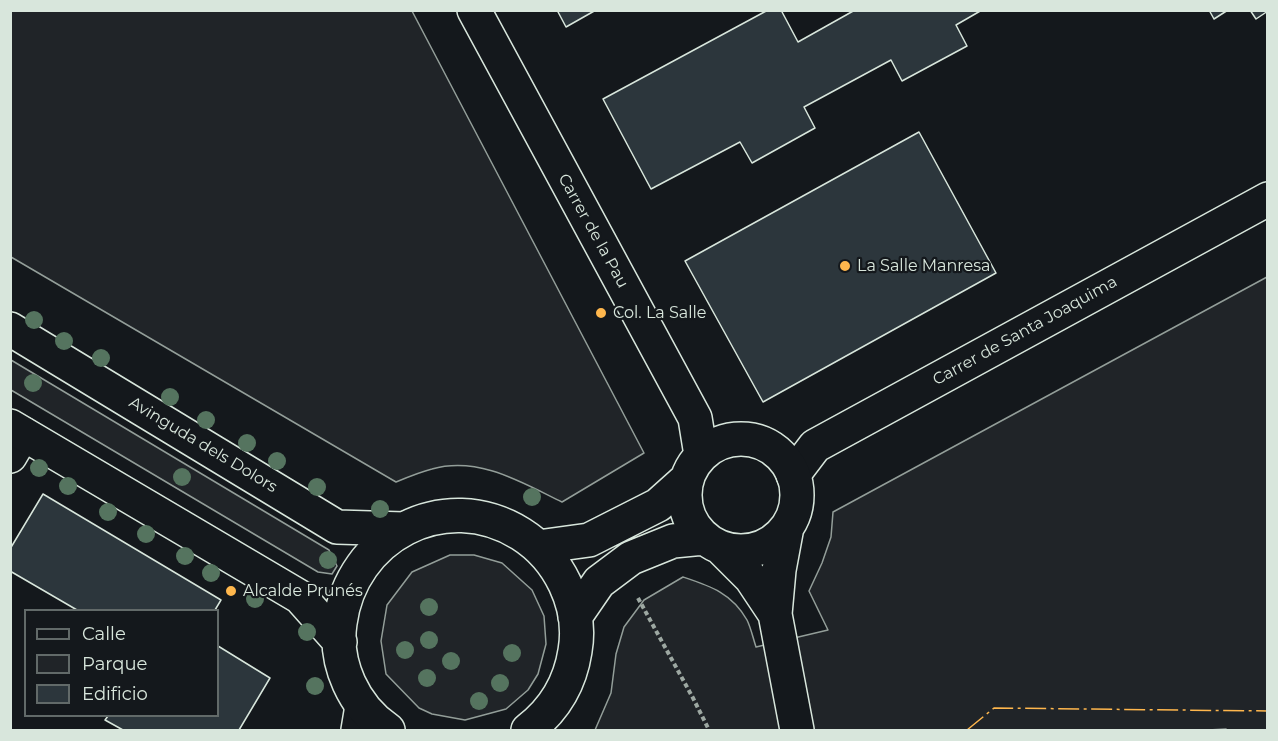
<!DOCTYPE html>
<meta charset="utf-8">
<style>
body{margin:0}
#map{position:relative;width:1278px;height:741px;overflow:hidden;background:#14181c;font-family:Montserrat,sans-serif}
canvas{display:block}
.frame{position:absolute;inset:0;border:12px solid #d8e6dc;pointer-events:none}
.legend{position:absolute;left:24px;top:609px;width:195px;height:108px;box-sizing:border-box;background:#14181c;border:2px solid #626a69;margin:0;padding:8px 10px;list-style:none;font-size:18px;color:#d8e6dc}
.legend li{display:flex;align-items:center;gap:12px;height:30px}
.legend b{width:30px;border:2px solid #626a69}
</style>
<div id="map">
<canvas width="1278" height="741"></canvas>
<div class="frame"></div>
<ul class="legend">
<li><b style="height:8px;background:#14181c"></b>Calle</li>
<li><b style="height:16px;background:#202428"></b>Parque</li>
<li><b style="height:16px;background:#2c363c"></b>Edificio</li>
</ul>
</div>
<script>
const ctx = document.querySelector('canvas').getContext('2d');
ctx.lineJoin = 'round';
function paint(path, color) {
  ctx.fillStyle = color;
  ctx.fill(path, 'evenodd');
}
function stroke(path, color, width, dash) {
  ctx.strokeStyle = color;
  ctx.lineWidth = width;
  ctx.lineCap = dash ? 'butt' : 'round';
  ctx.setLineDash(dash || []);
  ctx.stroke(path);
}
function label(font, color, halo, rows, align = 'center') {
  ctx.font = font + ' Montserrat,sans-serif';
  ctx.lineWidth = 4.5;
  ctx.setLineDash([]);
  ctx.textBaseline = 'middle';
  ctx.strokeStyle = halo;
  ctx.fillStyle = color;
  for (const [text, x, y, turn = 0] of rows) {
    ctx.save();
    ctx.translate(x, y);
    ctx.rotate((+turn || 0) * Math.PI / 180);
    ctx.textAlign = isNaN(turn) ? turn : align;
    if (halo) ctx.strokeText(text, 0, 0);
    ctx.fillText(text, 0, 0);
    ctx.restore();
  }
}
const green = new Path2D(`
 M11,10l401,1 232,442 -82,49c-41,-20 -83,-46 -130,-33 -12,3 -24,8 -36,13l-385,-225z
 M1267,277v453h-40l-1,-1 -18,1h-613l16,-37 5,-39 8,-27 20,-27 39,-23c27,9 49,16 64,43 4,8 6,18 9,27l72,-17 -19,-39 13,-28 9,-26 2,-25z
 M11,360l318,190 8,16 -5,8 -14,-2 -307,-182z
 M450,555h24l28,8 30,27 12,26 2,28 -8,30 -10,16 -22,19 -41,11 -33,-6 -13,-6 -33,-34 -5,-33 6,-36 25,-33z`);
paint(green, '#202428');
stroke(green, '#939e99', 1.5);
const building = new Path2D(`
 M557,10h39l-30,17z
 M768,10h13l17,32 57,-32h127l-26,15 11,21 -65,35 -11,-21 -87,47 11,21 -63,35 -12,-21 -89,47 -48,-90z
 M1209,10h19l-14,9z
 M1250,10h18v1l-12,8z
 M919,132l77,141 -233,129 -78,-141z
 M43,494l178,106 -6,10h-138l-67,-39v-22z
 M218,646l52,32 -31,52h-116l-18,-10 3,-4h110z`);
paint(building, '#2c363c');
stroke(building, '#d8e6dc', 1.5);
const minor = new Path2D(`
 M10,456l13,-22
 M793,475l22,-29 453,-247
 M358,730l4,-24`);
const tertiary = new Path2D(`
 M474,10l221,408 6,37
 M10,329l327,198 67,2
 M10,426l290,171 40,45
 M685 495a56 56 0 1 1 112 0a56 56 0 1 1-112 0Z
 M787,527l-8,43 -4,44 22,116
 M538,547l51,-7 69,-35 29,-26
 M720,547l31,31 24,36
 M575,617l24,-35 32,-24 42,-17 31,-3
 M388,730c-34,-23 -54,-66 -48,-107 11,-86 104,-137 181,-89 19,12 34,29 44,50 10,21 14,44 10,67 -5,33 -21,59 -47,79`);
stroke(minor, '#d8e6dc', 36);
stroke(tertiary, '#d8e6dc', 36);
stroke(new Path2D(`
 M638,598l55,100 16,32`), '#9da8a2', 4, [4.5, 3]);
stroke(minor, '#14181c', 33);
stroke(tertiary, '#14181c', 33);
stroke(new Path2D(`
 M967,730l27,-22 274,3`), '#ffb74d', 1.5, [21, 4.5, 3, 4.5]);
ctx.fillStyle = '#55745f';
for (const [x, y] of [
 [34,320],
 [64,341],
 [101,358],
 [33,383],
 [170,397],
 [206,420],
 [247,443],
 [277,461],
 [39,468],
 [182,477],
 [68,486],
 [317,487],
 [532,497],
 [380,509],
 [108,512],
 [146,534],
 [185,556],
 [328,560],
 [211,573],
 [255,599],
 [429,607],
 [307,632],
 [429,640],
 [405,650],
 [512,653],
 [451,661],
 [427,678],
 [500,683],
 [315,686],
 [479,701]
]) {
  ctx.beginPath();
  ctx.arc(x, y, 9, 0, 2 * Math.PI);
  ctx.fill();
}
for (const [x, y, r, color] of [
 [845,266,6,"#ffb74d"],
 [601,313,6,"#ffb74d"],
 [231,591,6,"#ffb74d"]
]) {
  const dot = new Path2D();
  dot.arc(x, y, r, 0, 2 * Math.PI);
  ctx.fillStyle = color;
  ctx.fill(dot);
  stroke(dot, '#14181c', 2);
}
label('16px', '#d8e6dc', '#14181c', [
 ["Carrer de la Pau",593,231,61],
 ["Carrer de Santa Joaquima",1025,331,-29],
 ["Avinguda dels Dolors",203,445,31]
]);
label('16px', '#d8e6dc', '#14181c', [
 ["La Salle Manresa",857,266],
 ["Col. La Salle",613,313],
 ["Alcalde Prunés",243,591]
], 'left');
</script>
